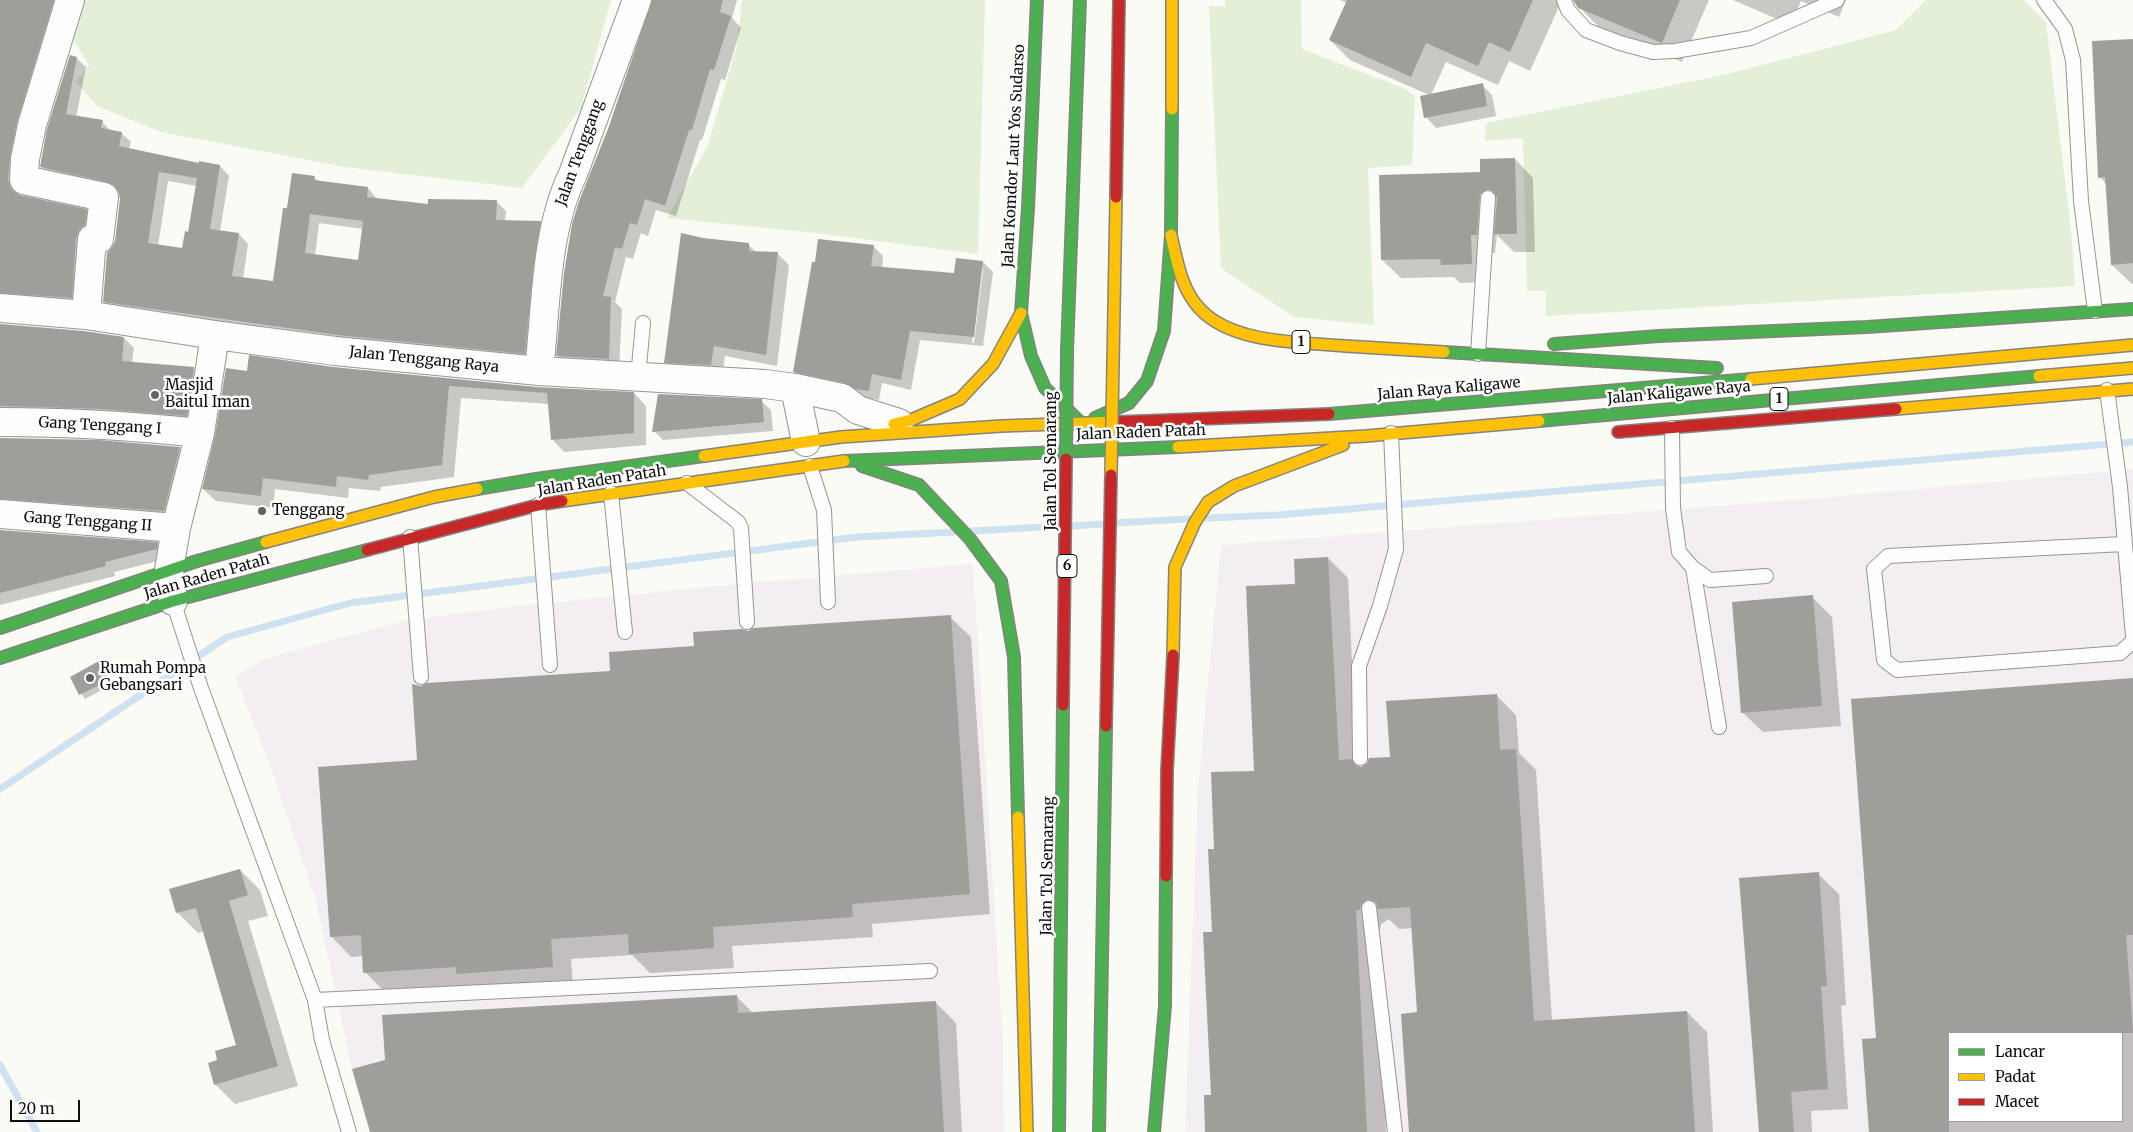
<!DOCTYPE html>
<style>
body{margin:0}
#map{position:relative;width:2133px;height:1132px;overflow:hidden;background:#fbfbf5;font-family:Merriweather,serif}
canvas{display:block}
.legend{position:absolute;left:1948px;top:1032px;width:175px;height:90px;box-sizing:border-box;background:#fff;border:1px solid #9f9f9f;margin:0;padding:6px 9px;list-style:none;font-size:15px;color:#0f0f0f}
.legend li{display:flex;align-items:center;gap:10px;height:25px}
.legend b{width:25px;border:1px solid #9f9f9f}
.scale{position:absolute;left:10px;top:1100px;width:70px;height:22px;box-sizing:border-box;border:2px solid #0f0f0f;border-top:0;padding-left:6px;font-size:15px;line-height:18px;white-space:nowrap;color:#0f0f0f;-webkit-text-stroke:4px #fff;paint-order:stroke}
</style>
<div id="map">
<canvas width="2133" height="1132"></canvas>
<ul class="legend">
<li><b style="height:6px;background:#4caf50"></b>Lancar</li>
<li><b style="height:6px;background:#ffc107"></b>Padat</li>
<li><b style="height:6px;background:#c62828"></b>Macet</li>
</ul>
<div class="scale">20 m</div>
</div>
<script>
const ctx = document.querySelector('canvas').getContext('2d');
ctx.lineJoin = 'round';
function paint(path, color) {
  ctx.fillStyle = color;
  ctx.fill(path, 'evenodd');
}
function stroke(path, color, width, dash) {
  ctx.strokeStyle = color;
  ctx.lineWidth = width;
  ctx.lineCap = dash ? 'butt' : 'round';
  ctx.setLineDash(dash || []);
  ctx.stroke(path);
}
function label(font, color, halo, rows, align = 'center') {
  ctx.font = font + ' Merriweather,serif';
  ctx.lineWidth = 5;
  ctx.setLineDash([]);
  ctx.textBaseline = 'middle';
  ctx.strokeStyle = halo;
  ctx.fillStyle = color;
  for (const [text, x, y, turn = 0] of rows) {
    ctx.save();
    ctx.translate(x, y);
    ctx.rotate((+turn || 0) * Math.PI / 180);
    ctx.textAlign = isNaN(turn) ? turn : align;
    if (halo) ctx.strokeText(text, 0, 0);
    ctx.fillText(text, 0, 0);
    ctx.restore();
  }
}
paint(new Path2D(`
 M2133,469v663h-948l13,-344 23,-243 610,-48zM1949,1033h173v88h-173z
 M973,564l30,481 1,87h-634l-18,-63 -36,-168 -45,-133 -36,-92 32,-18 136,-37 114,-15 211,-21z`), '#f3eef1');
paint(new Path2D(`
 M78,0h533l-30,108 -59,80 -177,-21 -184,-35 -64,-26 -21,-24 13,-17 -20,-32z
 M742,0h243l-7,254 -162,-21 -149,-15 41,-73 29,-100z
 M1225,0h76l1,49 101,39 12,8 -3,69 -44,3 6,157 -80,-8 -73,-49 -12,-262h16z
 M1926,0h98l22,22 25,209 4,55 -529,30v-25h-19l-4,-153 -38,3 1,-18 242,-49 168,-44z`), '#e3efd7');
paint(new Path2D(`
 M1,0h66l-50,189 1,7 68,14 9,10 -15,87 -80,-10z
 M653,0h84l-5,18 9,10 -16,52 -4,-1 -19,61h-2l-24,76 -20,-6 -8,26 -7,-3 -8,26 -7,-2 -11,45 7,7 -3,61 -51,-3 -11,-11 52,-226z
 M1340,0h222l-32,71 -21,-10 -11,24 -52,-23 -15,33 51,-10 10,10 4,21 -60,12 -10,-11 3,-22 -79,-35 -20,-20 17,-37z
 M1578,0h131l-27,62 -83,-35 -20,-20z
 M1733,0h113l-7,17 -38,-16 -10,24z
 M2133,41v243h-1l-20,-19 -6,-81 -6,-7z
 M76,58l10,9 -10,50 26,5 9,9 10,2 10,9 -2,7 71,15 20,2 9,10 -9,55 19,3 9,10 -5,35 31,3 14,-72 26,-33 5,5 49,6 9,11 52,7 67,-5 10,10 -1,10 35,1 10,9 -16,132 -420,-52 -10,-10 12,-60 5,-42 -3,-8 -67,-14 -9,-10zM168,181l29,5 -8,48 -6,15 -25,-3zM319,223l44,6 -4,33 -44,-6z
 M1515,159l18,19 2,74h-21l-17,-17 -2,18h-6l1,29 -30,1 -6,-6 -53,1 -19,-18 99,-87z
 M703,239l46,6 7,7 22,2 11,11 -12,101 -52,-10 -3,20 -45,-3 -11,-11z
 M873,246l10,10 -1,13 73,6 28,-13 10,10 -10,74 -63,-6 -9,50 -29,-7 -3,17 -12,-2 -11,-6 -52,-10 -10,-10zM981,269h2l-9,74h-2z
 M0,327l124,11 10,10 -2,15 62,6 9,9 -7,47 -196,-5z
 M333,368l204,20 97,5 12,13v39l-82,7 -12,-13 -3,-35 -88,-6 -7,79 -73,10 -1,4 -31,-3 -1,10 -73,-9 -2,19 -57,-7 -13,-12 45,-117z
 M761,401l10,9 2,21 -110,9 -9,-9z
 M0,439l99,3 81,6 10,10 -16,63 -174,-9z
 M0,531l157,12 10,10 -1,6 -52,13 1,4 -115,29z
 M1328,558l20,20 9,189 4,1 30,-10 105,-63 20,20 3,38 17,17 16,251 135,-9 20,20 6,100h-303l8,-119 -5,-85 -14,1 -10,-10 -8,5 -1,6h-4l10,202h-179l6,-36 3,-246 40,-78 41,-187z
 M1812,597l20,20 9,109 -78,6 -21,-20z
 M950,617l21,20 19,277 -118,10 1,13 -141,9 2,22 -84,5 -18,-18 -61,4 2,28 -188,5 -20,-20 -2,-16 -12,1 -20,-21 87,-174 3,-75 190,-15 137,-40z
 M99,662l14,22 -28,15 -14,-21z
 M2133,680v452h-263l7,-93zM1949,1033h173v88h-173z
 M240,870l20,20 8,26 -20,5 50,165 -63,18 -20,-20 4,-23 19,-15 -34,-115 -6,2 -20,-20 -7,-23z
 M1818,874l21,20 7,111 -5,1 7,103 -37,2 1,21h-52z
 M736,996l17,17 183,-10 20,20 6,109h-591z`), '#0003');
stroke(new Path2D(`
 M1207,518l71,-3 855,-73
 M1114,523l74,-4
 M1072,526l31,-2
 M972,531l89,-5
 M0,789l227,-152 123,-34 507,-66 97,-5
 M0,1065l37,67`), '#cee2f2', 7);
paint(new Path2D(`
 M0,0h54l-37,122 -7,34 -2,23 2,8 4,5 6,3 67,14 -2,16 -6,5 -3,8 -4,60 -72,-5z
 M652,0h71l-3,12 11,4 -17,54 -4,-1 -18,61h-3l-24,76 -20,-7 -8,26 -7,-2 -8,26 -7,-2 -12,49 8,1 -2,62 -53,-3 8,-83 8,-49 7,-23 29,-72z
 M1347,0h186l-23,52 -21,-10 -11,24 -52,-23 -15,34 -82,-37z
 M1573,0h107l-18,43 -84,-35z
 M2133,39v224l-22,2 -6,-88 -7,1 -6,-137z
 M70,55l7,2 -11,57 37,6 -2,8 21,4 -3,14 80,17v-2l21,4 -10,64 29,4 -7,43 41,5 10,-73h4l5,-35 23,3 -1,4 54,7 -1,10 61,7v-5l69,1 -1,20 45,1 -8,48 -8,85 -188,-19 -234,-33 4,-49 5,-6 3,-6 5,-42 -2,-8 -4,-6 -7,-3 -67,-15 7,-38zM159,172l38,6 -9,54 -3,-1 -3,17 -34,-5zM310,214l53,7 -5,39 -53,-7z
 M1483,83l4,23 -63,12 -4,-22z
 M1515,158l2,76h-23l3,-36 -4,-7 -5,-2 -8,5 -3,41h-6l1,29 -31,1 -1,-6 -59,1 -2,-85 101,-3v-13z
 M681,233l22,5 46,5v8l29,1 -12,103 -52,-9 -3,19 -47,-2z
 M818,239l56,6 -3,21 83,7 2,-15 27,3 -9,76 -64,-6 -9,49 -29,-6 -3,17 -14,-2 -10,-6 -52,-11 19,-110h3z
 M0,324l84,7 40,6 -2,24 72,6 -7,49 -86,-7 -101,-3z
 M249,355l84,12 204,20 97,5v41l-83,7 -4,-47 -98,-7 -7,79 -73,10 -1,5 -31,-4 -1,11 -73,-9 -2,18 -59,-7 13,-54 11,-67 21,3z
 M658,394l104,5 2,23 -112,10z
 M0,438l99,2 81,7 -16,64 -164,-12z
 M0,530l158,12 -1,7 -52,13 1,4 -106,27z
 M1328,557l11,203 13,-1 3,6 6,2 6,-4 2,-5 21,-1 -4,-56 111,-7 3,56 16,-1 18,272 153,-10 8,121h-286l-8,-118 16,-2 -7,-105 -32,2 -2,-7 -8,-3 -7,5 -1,6h-4l11,222h-162l-1,-37h7l-8,-163h9l-4,-83h6l-3,-77 43,-1 -8,-185 49,-2 -1,-25z
 M1813,595l9,111 -81,7 -9,-111z
 M951,615l19,279 -118,10 1,13 -140,10 1,21 -85,6 -1,-20 -77,5 2,28 -97,7v-7l-93,6 -2,-38 -31,2 -12,-170 99,-7 -5,-76 9,2 6,-3 183,-12 -1,-19 85,-6 -1,-14 49,-3 6,2 5,-3z
 M99,661l11,19 -31,15 -9,-18z
 M2133,678v257h-7l7,98h-184v99h-80l-7,-93 14,-1 -25,-339z
 M240,869l8,26 -19,6 49,165 -64,19 -6,-22 9,-3 -2,-9 21,-6 -40,-137 -20,5 -7,-24z
 M1819,872l8,114h-6l7,103 -37,3 3,40h-35l-20,-254z
 M737,995l1,18 198,-12 8,131h-574l-18,-63 33,-9 -3,-45z`), '#9f9e9a');
const lane = new Path2D(`
 M1564,0l4,10 18,20 34,13 33,9 22,-1 76,-13 86,-38
 M2044,0l21,29 8,31 8,141 14,110
 M1478,354l10,-156
 M638,377l5,-54
 M2107,390l13,97 13,149
 M1672,428l1,80 6,44 14,16 17,12 56,-4
 M810,466l14,44 4,92
 M687,483l51,39 3,6 6,94
 M611,493l14,139
 M538,505l12,160
 M410,537l11,140
 M2124,544l-236,12 -14,13 10,91 13,10 223,-17 13,-12
 M1693,568l26,159
 M173,601l28,87 114,312 7,40 27,92
 M1360,758l-1,-92 21,-60 16,-57 -5,-116
 M1369,908l26,224
 M315,1000l615,-29`);
const street = new Path2D(`
 M70,0l-38,125 -7,34 -1,21 80,17 -5,42h-7l-6,76
 M0,308l86,7 129,20 120,16 204,20 226,13 30,4 11,54
 M539,371c7,-62 6,-140 34,-197l64,-174
 M795,388l47,10 16,12 41,13
 M0,422c67,0 133,4 200,11
 M0,514l176,14
 M173,601l-4,-31 7,-42 24,-95 15,-98`);
const fast = new Path2D(`
 M1037,0l-9,208 -7,105 10,43 14,32 35,34
 M1554,344l105,-8 208,-9 266,-18
 M1444,352l273,16
 M1329,414l422,-35
 M1095,418l34,-15 18,-22 17,-50 7,-96 1,-126
 M1539,421l500,-45
 M844,461l334,-14
 M862,466l57,19 51,54 31,42 13,76 4,160
 M477,489l59,-10 168,-23
 M0,628l197,-67 69,-19
 M0,658l173,-57 194,-51
 M1154,1132l11,-126 1,-130`);
const slow = new Path2D(`
 M1172,109v-109
 M1171,235c6,26 10,54 29,74 33,35 100,33 145,37 33,2 66,4 99,6
 M2039,376l94,-8
 M1751,379l382,-34
 M1896,409l237,-20
 M894,424l17,-4 49,-21 33,-35 28,-51
 M1178,447l188,-11 173,-15
 M704,456l137,-19 160,-11 117,-4
 M562,501l282,-40
 M266,542l168,-45 43,-8
 M1173,655l2,-88 20,-45 13,-20 26,-16 109,-41
 M1018,817l9,315`);
const jam = new Path2D(`
 M1118,422l211,-8
 M1618,432l278,-23
 M367,550l171,-45 24,-4
 M1166,876l1,-105 6,-116`);
stroke(lane, '#959593', 16);
stroke(street, '#959593', 30);
stroke(fast, '#838380', 14);
stroke(slow, '#838380', 14);
stroke(jam, '#838380', 14);
stroke(lane, '#fefefe', 14);
stroke(street, '#fefefe', 28);
stroke(fast, '#4caf50', 11);
stroke(slow, '#ffc107', 11);
stroke(jam, '#c62828', 11);
const fastBridge = new Path2D(`
 M1066,459l1,-108 13,-351
 M1059,1132l4,-427
 M1099,1132l7,-406`);
const slowBridge = new Path2D(`
 M1111,475l5,-278`);
const jamBridge = new Path2D(`
 M1116,197l3,-197
 M1063,705l3,-246
 M1106,726l5,-251`);
stroke(fastBridge, '#838380', 14, []);
stroke(slowBridge, '#838380', 14, []);
stroke(jamBridge, '#838380', 14, []);
stroke(fastBridge, '#4caf50', 11);
stroke(slowBridge, '#ffc107', 11);
stroke(jamBridge, '#c62828', 11);
for (const [x, y, r, color] of [
 [155,395,5,"#626260"],
 [262,511,5,"#626260"],
 [90,678,5,"#626260"]
]) {
  const dot = new Path2D();
  dot.arc(x, y, r, 0, 2 * Math.PI);
  ctx.fillStyle = color;
  ctx.fill(dot);
  stroke(dot, '#fff', 2);
}
for (const [x, y, w] of [
 [1301,342,18],
 [1779,399,18],
 [1067,566,20]
]) {
  const box = new Path2D();
  box.roundRect(x - w / 2, y - 11.5, w, 23, 4);
  ctx.fillStyle = '#fff';
  ctx.fill(box);
  stroke(box, '#0f0f0f', 1);
}
label('bold 14px', '#0f0f0f', null, [
 ["1",1301,342],
 ["1",1779,399],
 ["6",1067,566]
]);
label('15px', '#0f0f0f', '#fff', [
 ["Jalan Tenggang",580,153,-70],
 ["Jalan Komdor Laut Yos Sudarso",1014,156,-87],
 ["Jalan Tenggang Raya",424,360,6],
 ["Jalan Raya Kaligawe",1449,389,-5],
 ["Jalan Kaligawe Raya",1679,393,-5],
 ["Gang Tenggang I",100,426,3],
 ["Jalan Raden Patah",1141,433,-2],
 ["Jalan Tol Semarang",1052,461,-90],
 ["Jalan Raden Patah",602,481,-9],
 ["Gang Tenggang II",88,522,4],
 ["Jalan Raden Patah",207,577,-16],
 ["Jalan Tol Semarang",1048,866,-89]
]);
label('15px', '#0f0f0f', '#fff', [
 ["Masjid",165,386],
 ["Baitul Iman",165,403],
 ["Tenggang",272,511],
 ["Rumah Pompa",100,669],
 ["Gebangsari",100,686]
], 'left');
</script>
